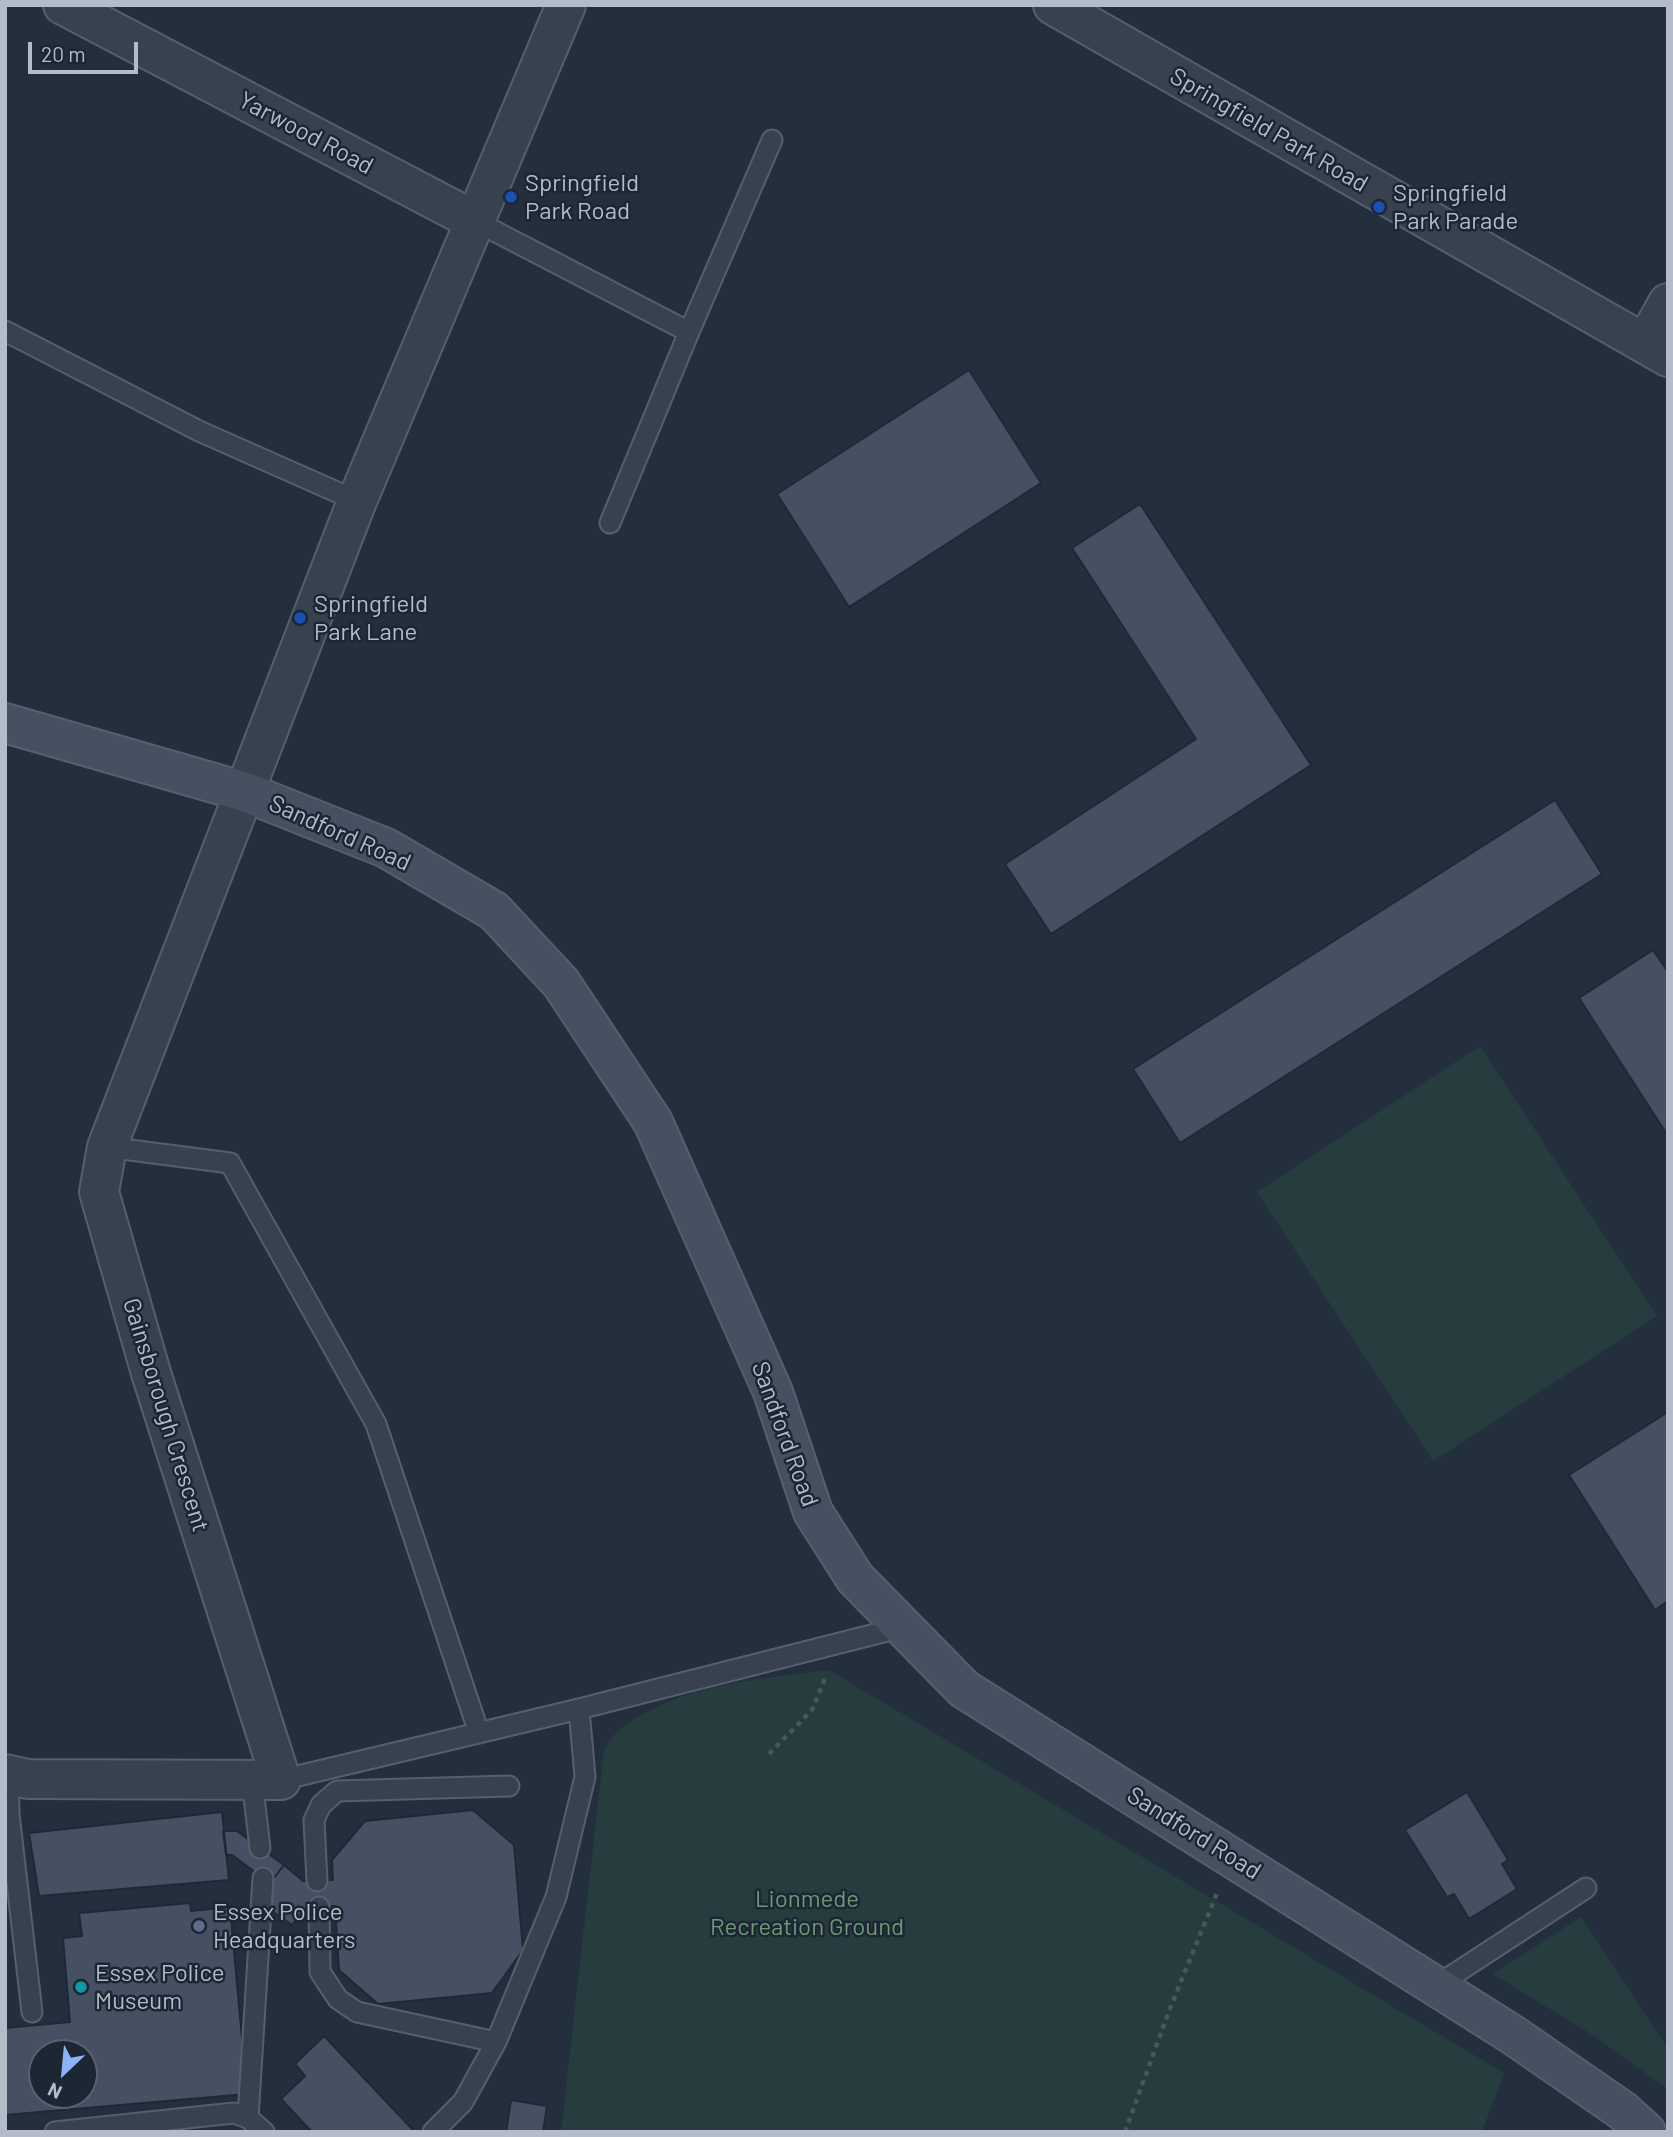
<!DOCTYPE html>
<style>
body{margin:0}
#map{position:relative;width:1673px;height:2137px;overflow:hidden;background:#242f3e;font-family:Barlow,sans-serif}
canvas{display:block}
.frame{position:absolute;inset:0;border:7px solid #b4bcc9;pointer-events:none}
.north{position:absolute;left:28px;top:2039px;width:70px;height:70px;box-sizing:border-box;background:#1d2633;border:2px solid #59626f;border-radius:50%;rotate:206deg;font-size:19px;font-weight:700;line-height:28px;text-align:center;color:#b4bcc9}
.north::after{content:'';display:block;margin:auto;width:24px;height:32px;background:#8ab4f8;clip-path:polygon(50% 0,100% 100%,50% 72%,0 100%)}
.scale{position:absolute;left:28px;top:42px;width:110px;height:32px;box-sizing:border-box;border:4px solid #b4bcc9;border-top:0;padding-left:9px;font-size:21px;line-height:24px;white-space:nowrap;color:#b4bcc9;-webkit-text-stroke:5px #1d2633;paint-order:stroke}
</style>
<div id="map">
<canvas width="1673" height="2137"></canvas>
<div class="frame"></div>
<div class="north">N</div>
<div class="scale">20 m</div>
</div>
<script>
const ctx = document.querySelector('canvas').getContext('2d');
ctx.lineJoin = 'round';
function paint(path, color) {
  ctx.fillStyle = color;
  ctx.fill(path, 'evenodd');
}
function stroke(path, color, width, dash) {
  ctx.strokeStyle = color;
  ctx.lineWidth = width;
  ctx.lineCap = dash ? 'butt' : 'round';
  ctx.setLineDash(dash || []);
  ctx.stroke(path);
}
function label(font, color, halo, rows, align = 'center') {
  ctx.font = font + ' Barlow,sans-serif';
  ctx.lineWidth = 5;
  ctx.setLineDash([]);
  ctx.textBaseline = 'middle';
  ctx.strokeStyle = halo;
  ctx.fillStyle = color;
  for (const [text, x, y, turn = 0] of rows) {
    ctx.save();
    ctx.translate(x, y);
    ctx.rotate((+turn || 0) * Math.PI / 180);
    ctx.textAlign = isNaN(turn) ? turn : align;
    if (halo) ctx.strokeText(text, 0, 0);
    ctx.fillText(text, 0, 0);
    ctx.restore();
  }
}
paint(new Path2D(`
 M1480,1046l177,270 -224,145 -176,-269z
 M829,1670l675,403 -22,59h-921l43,-383c5,-7 11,-16 17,-21 60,-44 137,-49 208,-58z
 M1581,1917l87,132v40l-74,-53 -101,-62z`), '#263c3f');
const building = new Path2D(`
 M969,370l72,113 -192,124 -72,-113z
 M1140,504l171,261 -260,169 -46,-70 191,-125 -124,-191z
 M1555,800l47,74 -422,269 -47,-74z
 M1653,950l15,22v164l-89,-138z
 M1668,1412v189l-13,9 -86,-135z
 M1467,1792l41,68 -6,4 15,25 -48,30 -15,-25 -7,3 -42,-67z
 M473,1810l41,35 9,105 -31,43 -114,11 -39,-34 -4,-64 -27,1 -16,18 -20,-14 -2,-28 14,-18 19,16 30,-1 -1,-20 33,-39z
 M222,1812l7,68 -190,16 -10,-63z
 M223,1831h14l47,34 -14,18 -38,-28h-6z
 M190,1903l1,8 39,-4 17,187 -242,21v-87l65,-6 -7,-84 19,-2 -3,-23zM42,2053h42v42h-42z
 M324,2036l91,96h-103l-31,-33 24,-23 -10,-12z
 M511,2100l36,6 -4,26h-37z`);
paint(building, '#455162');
stroke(building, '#1f2835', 2);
const lane = new Path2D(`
 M475,221l214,111 -79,191
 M5,331l194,100 158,70
 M689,332l83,-192
 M107,1147l123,16 146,261 103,309
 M8,1774l1,40 23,198
 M252,1780l8,68
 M281,1780l298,-71 324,-82
 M317,1881l-3,-61 7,-15 16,-14 172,-5
 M319,1907l1,65 18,27 19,13 139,30
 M1436,1986l150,-98
 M248,2118l15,-240
 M55,2132l179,-19 14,5 16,14
 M433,2132l30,-30 33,-60 60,-145 29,-120 -6,-68`);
const street = new Path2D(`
 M63,5l412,216
 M1053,5l615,352
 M1645,344l23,-41
 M5,1774l23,5 253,1 -130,-407 -52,-181 8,-45 250,-646 209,-496`);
const secondary = new Path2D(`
 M5,723l240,69 141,56 108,63 67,72 92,139 120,270 40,120 42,66 109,111 549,346 110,76 23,21`);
stroke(lane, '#565f6c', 23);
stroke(street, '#565f6c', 42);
stroke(secondary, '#565f6c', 42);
stroke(new Path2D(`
 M769,1754l43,-44 14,-34
 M1125,2132l44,-121 48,-118`), '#44595c', 4.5, [5, 5]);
stroke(lane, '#38414e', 19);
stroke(street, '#38414e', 38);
stroke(secondary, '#465061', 38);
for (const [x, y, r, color] of [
 [511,197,7,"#1a4fb4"],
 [1379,207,7,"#1a4fb4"],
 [300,618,7,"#1a4fb4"],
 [199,1926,7,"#5c6f8a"],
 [81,1987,7,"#0f9aa8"]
]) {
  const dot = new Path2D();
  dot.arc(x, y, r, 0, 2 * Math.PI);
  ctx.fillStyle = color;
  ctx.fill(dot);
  stroke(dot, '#1d2633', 2.5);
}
label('24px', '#b4bcc9', '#1d2633', [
 ["Springfield Park Road",1269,130,30],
 ["Yarwood Road",306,133,28],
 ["Sandford Road",340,833,24],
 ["Gainsborough Crescent",166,1415,73],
 ["Sandford Road",785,1434,70],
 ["Sandford Road",1194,1833,32]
]);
label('24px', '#b4bcc9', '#1d2633', [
 ["Springfield",525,183],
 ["Park Road",525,211],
 ["Springfield",1393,193],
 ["Park Parade",1393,221],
 ["Springfield",314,604],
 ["Park Lane",314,632],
 ["Essex Police",213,1912],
 ["Headquarters",213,1940],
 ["Essex Police",95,1973],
 ["Museum",95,2001]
], 'left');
label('24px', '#6b9a76', '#1d2633', [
 ["Lionmede",807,1899],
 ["Recreation Ground",807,1927]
]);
</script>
